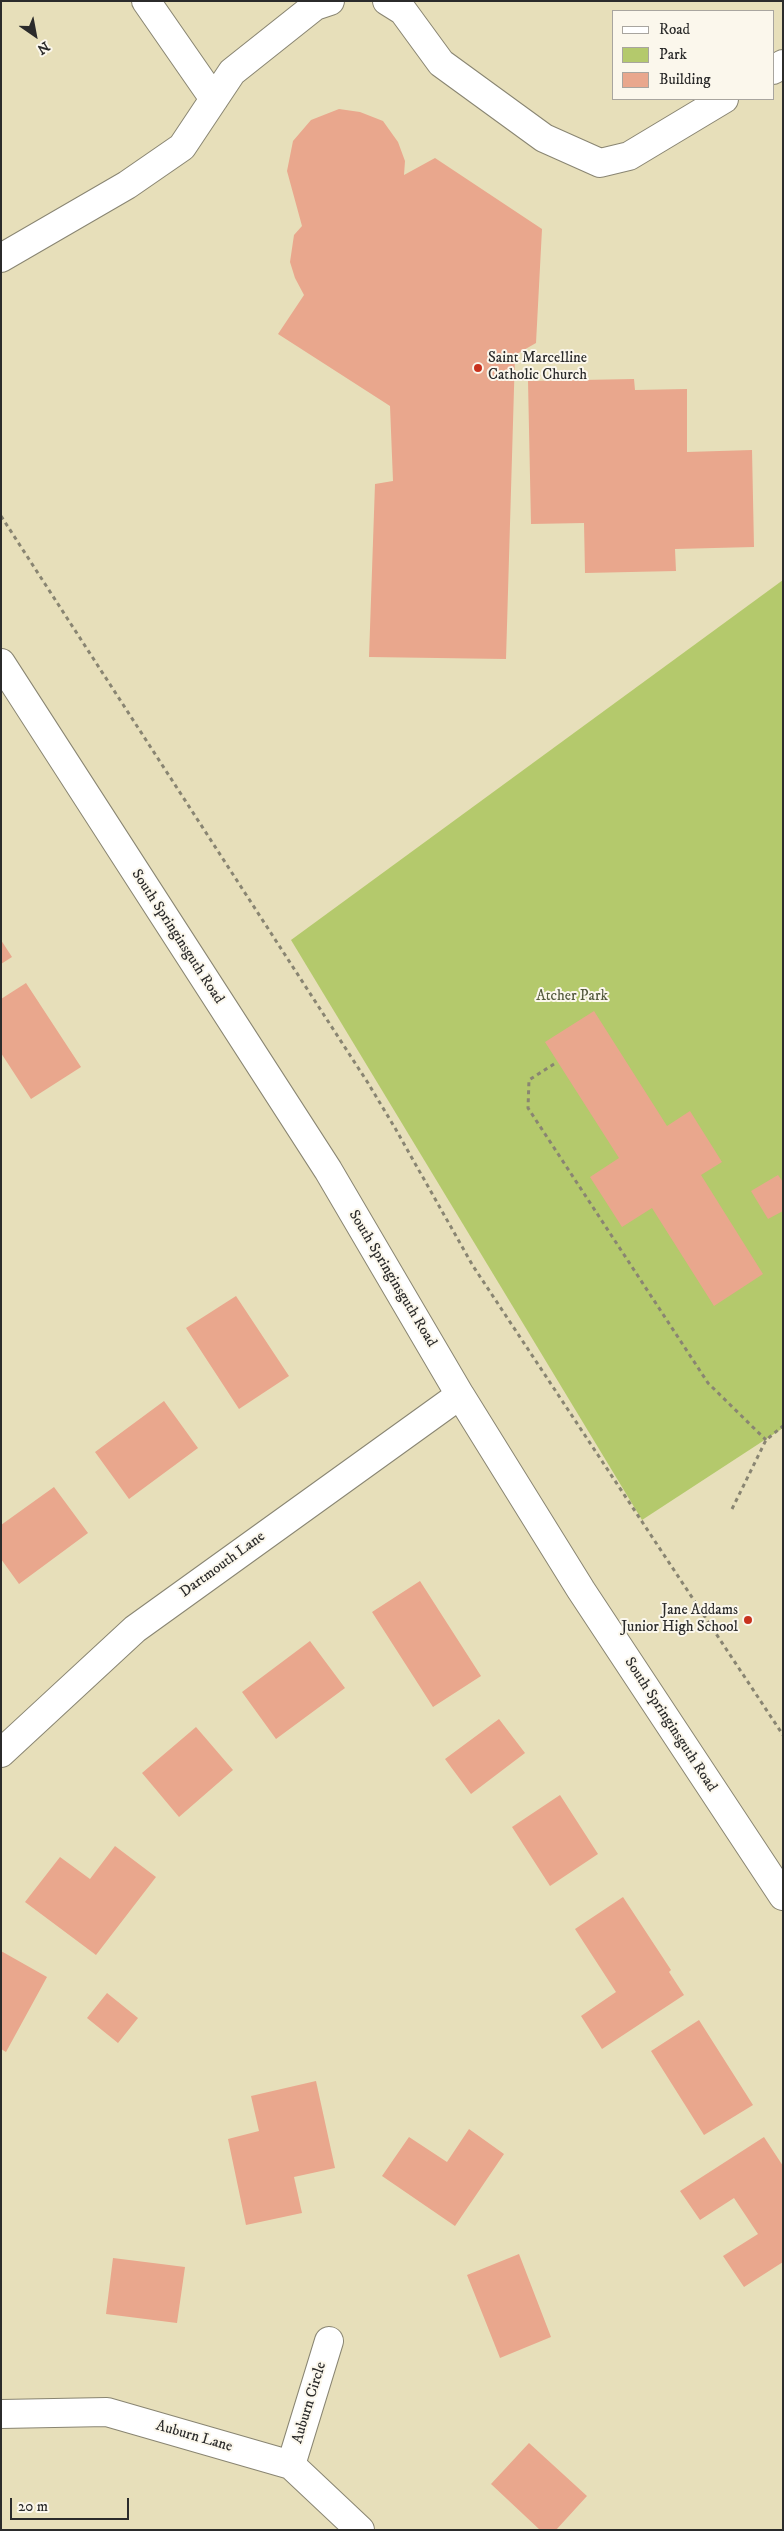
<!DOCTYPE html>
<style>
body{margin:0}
#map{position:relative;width:784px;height:2531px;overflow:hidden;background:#e7dfba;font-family:"IM FELL DW Pica",serif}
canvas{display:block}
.frame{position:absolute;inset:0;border:2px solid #2b2b2b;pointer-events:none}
.legend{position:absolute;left:612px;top:10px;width:162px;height:90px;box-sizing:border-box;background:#fbf7ec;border:1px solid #a8a59f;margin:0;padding:6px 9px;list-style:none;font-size:15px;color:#2b2b2b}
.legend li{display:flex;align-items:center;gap:10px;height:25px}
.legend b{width:25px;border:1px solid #a8a59f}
.north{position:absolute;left:10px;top:10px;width:50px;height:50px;-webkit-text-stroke:4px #fbf7ec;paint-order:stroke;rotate:147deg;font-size:14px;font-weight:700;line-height:20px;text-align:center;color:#2b2b2b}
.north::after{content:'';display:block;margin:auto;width:18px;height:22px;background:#2b2b2b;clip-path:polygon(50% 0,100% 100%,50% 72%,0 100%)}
.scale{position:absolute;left:10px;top:2498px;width:119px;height:22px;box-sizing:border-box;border:2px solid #2b2b2b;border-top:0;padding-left:6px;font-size:15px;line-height:18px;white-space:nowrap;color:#2b2b2b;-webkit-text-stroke:4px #fbf7ec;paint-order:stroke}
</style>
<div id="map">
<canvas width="784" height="2531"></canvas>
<div class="frame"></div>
<ul class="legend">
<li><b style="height:6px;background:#fff"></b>Road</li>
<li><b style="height:14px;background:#b4c96c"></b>Park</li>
<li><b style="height:14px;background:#e9a78d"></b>Building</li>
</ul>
<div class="north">N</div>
<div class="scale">20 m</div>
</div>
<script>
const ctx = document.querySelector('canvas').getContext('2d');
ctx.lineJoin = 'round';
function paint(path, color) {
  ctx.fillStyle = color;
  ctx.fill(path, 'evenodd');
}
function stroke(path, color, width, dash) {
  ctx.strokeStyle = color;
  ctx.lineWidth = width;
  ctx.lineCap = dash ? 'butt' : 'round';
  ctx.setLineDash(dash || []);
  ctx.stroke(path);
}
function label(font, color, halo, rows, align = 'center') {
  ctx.font = font + ' "IM FELL DW Pica",serif';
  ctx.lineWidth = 4;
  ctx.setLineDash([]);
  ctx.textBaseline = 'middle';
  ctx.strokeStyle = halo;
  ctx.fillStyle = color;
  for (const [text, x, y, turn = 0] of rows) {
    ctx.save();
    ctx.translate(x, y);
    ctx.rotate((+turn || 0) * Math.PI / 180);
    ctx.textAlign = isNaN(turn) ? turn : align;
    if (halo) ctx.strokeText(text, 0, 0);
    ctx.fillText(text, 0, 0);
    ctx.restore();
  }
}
paint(new Path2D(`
 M783,580v848l-141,92 -351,-580z`), '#b4c96c');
paint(new Path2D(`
 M339,109l21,3 23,9 15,21 7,19 -1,14 31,-17 107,71 -6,114 -21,12 -9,304 -137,-2 6,-173 18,-3 -3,-75 -112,-72 26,-39 -9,-17 -5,-16 4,-27 8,-9 -15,-55 6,-30 18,-21z
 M634,379l1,11 52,-1v63l65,-2 2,97 -79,2 1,22 -91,2 -1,-50 -53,1 -3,-143z
 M1,940l11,17 -11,7z
 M26,983l55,84 -50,32 -30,-46v-54z
 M594,1011l73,115 23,-15 32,51 -21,13 62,99 -49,32 -62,-98 -30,19 -32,-50 29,-19 -74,-116z
 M778,1175l5,7v29l-15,8 -17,-28z
 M236,1296l53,80 -50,33 -53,-81z
 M164,1401l34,47 -69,51 -34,-47z
 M54,1487l34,46 -69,51 -18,-25v-34z
 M420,1581l61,95 -48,31 -61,-95z
 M310,1641l35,47 -69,51 -34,-47z
 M499,1719l26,34 -54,41 -26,-35z
 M196,1727l37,43 -54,47 -37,-44z
 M560,1795l38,59 -48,32 -38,-59z
 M115,1846l41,31 -60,78 -71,-53 35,-45 30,22z
 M623,1897l48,73 -2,2 15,23 -82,54 -21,-33 35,-24 -41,-63z
 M1,1951l46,26 -41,75 -5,-3z
 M107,1993l31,25 -20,25 -31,-25z
 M699,2020l54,85 -49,30 -53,-84z
 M316,2081l19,87 -41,9 8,36 -56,12 -18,-86 31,-8 -8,-35z
 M469,2129l35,25 -49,72 -73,-50 27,-39 38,25z
 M764,2137l19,29v96l-39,25 -21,-31 35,-22 -24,-36 -34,22 -20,-29z
 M519,2254l32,83 -51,21 -33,-83z
 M113,2258l72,9 -8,56 -71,-9z
 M529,2443l58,53 -31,34h-16l-49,-46z`), '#e9a78d');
const minor = new Path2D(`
 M146,1l68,98
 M387,1l16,10 38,52 103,75 56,25 29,-7 95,-57
 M773,70l10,-6
 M1,258l126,-73 55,-38 50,-75 83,-66 15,-5
 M1,663l327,507 132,225 121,195 202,306
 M1,1753l134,-124 325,-234
 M1,2414l106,-2 184,53 69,65
 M291,2465l38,-124`);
stroke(minor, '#898572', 30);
stroke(new Path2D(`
 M1,516l367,567 27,45 78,138 310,469
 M554,1064l-25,16 -1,28 180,275 58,57
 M732,1509l34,-69 17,-14`), '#898572', 3, [4, 4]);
stroke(minor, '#fff', 28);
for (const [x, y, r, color] of [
 [478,368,5,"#c8321e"],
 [748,1620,5,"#c8321e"]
]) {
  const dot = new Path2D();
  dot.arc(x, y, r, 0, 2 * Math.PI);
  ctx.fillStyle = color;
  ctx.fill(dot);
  stroke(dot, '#fbf7ec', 2);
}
label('15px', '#2b2b2b', '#fbf7ec', [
 ["Saint Marcelline",488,359],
 ["Catholic Church",488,376],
 ["Jane Addams",738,1611,"right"],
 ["Junior High School",738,1628,"right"]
], 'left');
label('15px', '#2b2b2b', '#fbf7ec', [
 ["South Springinsguth Road",177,937,57],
 ["South Springinsguth Road",392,1279,59],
 ["Dartmouth Lane",223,1565,-36],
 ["South Springinsguth Road",670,1725,57],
 ["Auburn Circle",310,2403,-73],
 ["Auburn Lane",194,2437,16]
]);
label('15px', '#545a3e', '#fbf7ec', [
 ["Atcher Park",572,997]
]);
</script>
